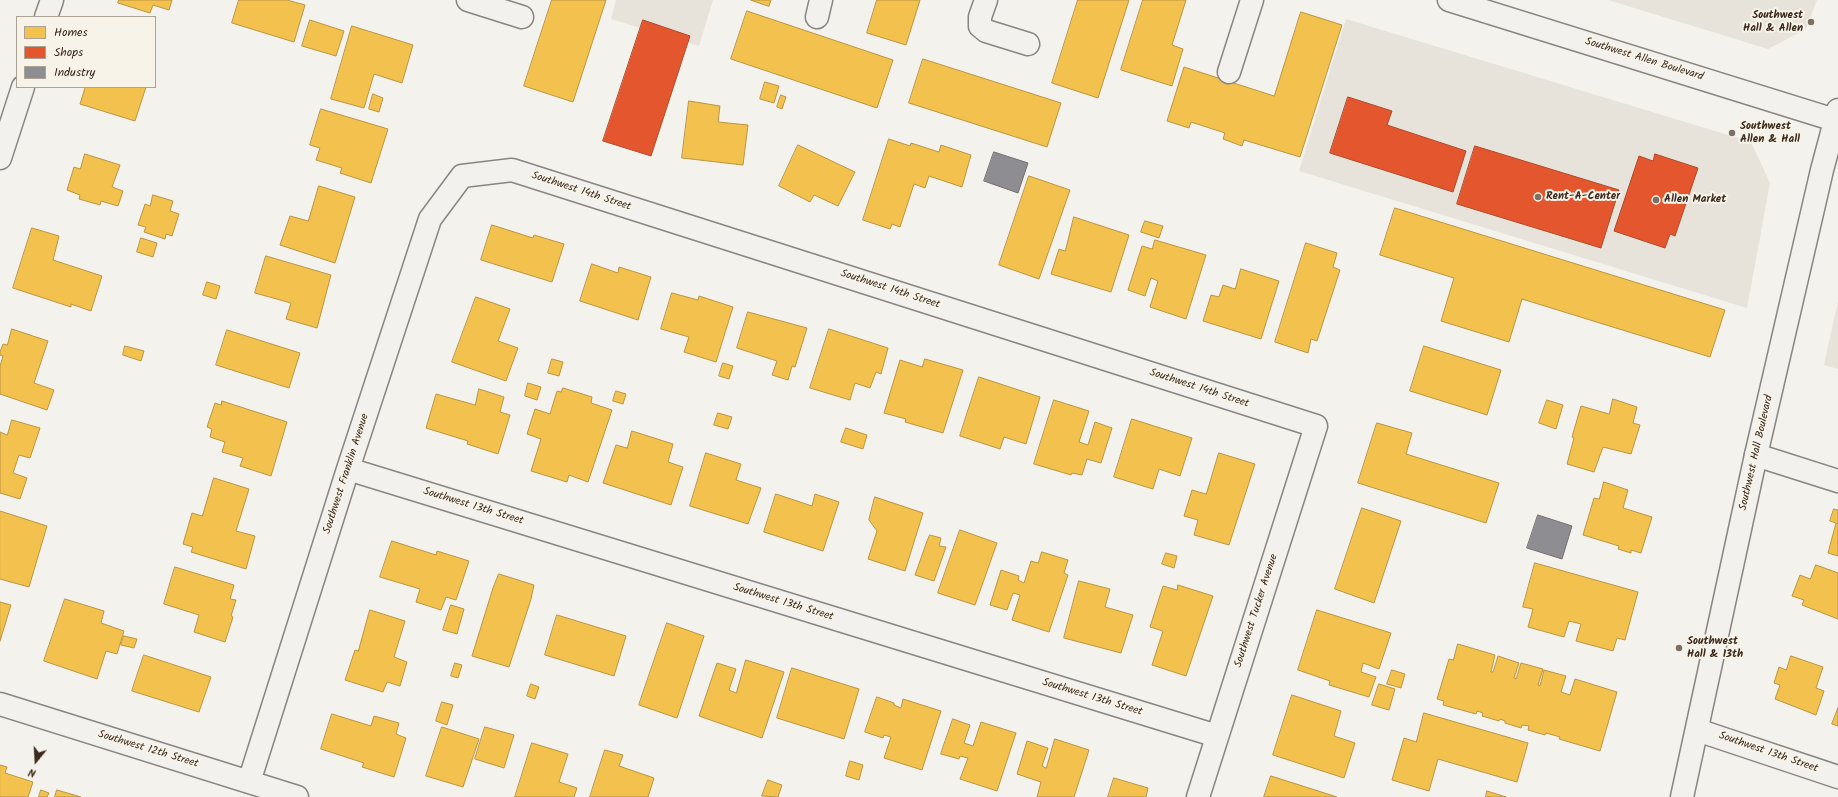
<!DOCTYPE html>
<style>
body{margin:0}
#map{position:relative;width:1838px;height:797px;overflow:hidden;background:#f4f2ec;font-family:Kalam,sans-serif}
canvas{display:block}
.legend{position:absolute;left:16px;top:16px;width:140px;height:72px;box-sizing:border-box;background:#f7f3e8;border:1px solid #aca397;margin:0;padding:5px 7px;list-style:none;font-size:12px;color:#3b2a1e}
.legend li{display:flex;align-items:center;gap:8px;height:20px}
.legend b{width:20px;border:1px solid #aca397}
.north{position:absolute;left:16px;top:741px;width:40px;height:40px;-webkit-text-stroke:3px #f7f3e8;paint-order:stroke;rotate:198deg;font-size:11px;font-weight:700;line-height:16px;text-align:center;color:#3b2a1e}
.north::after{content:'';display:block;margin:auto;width:14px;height:18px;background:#3b2a1e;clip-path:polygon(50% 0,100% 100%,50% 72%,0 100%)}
</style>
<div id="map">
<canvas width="1838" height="797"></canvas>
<ul class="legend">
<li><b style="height:11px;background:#f2c14e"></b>Homes</li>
<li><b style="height:11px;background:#e4572e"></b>Shops</li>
<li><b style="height:11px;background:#8d8d92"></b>Industry</li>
</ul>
<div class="north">N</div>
</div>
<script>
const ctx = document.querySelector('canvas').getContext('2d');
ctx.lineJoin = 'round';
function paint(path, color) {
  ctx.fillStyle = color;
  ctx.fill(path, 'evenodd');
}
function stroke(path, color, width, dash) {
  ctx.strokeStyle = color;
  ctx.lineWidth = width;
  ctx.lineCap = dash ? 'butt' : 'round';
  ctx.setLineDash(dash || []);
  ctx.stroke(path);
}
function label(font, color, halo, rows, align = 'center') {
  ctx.font = font + ' Kalam,sans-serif';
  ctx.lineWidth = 4;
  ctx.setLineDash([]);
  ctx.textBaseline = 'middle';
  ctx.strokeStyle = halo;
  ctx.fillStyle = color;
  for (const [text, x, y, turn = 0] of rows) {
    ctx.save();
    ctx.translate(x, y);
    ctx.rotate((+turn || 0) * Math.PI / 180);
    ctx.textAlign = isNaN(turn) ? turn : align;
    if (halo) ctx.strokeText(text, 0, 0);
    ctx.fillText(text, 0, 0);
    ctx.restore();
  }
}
paint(new Path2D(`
 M616,0h97l-14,46 -88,-27z
 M1608,0h209l-11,29 -38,20z
 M1346,19l405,123 19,41 -23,125 -448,-137z
 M1838,301v68l-14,-4z`), '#e7e2da');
const homes = new Path2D(`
 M119,0h53l-3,10 -16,-5 -3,8 -32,-10z
 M239,0h48l18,5 -11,37 -62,-19z
 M552,0h54l-33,102 -49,-16z
 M751,0h20l-2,6z
 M877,0h43l-14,45 -39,-12z
 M1078,0h51l-31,98 -46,-15z
 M1143,0h43l-14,45 11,4 -11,37 -51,-16z
 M747,11l146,49 -16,48 -146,-49z
 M1301,12l41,13 -42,132 -56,-17 -2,6 -19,-7 2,-6 -34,-11 -2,6 -22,-7 17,-54 90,29z
 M310,20l34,11 -8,25 -34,-10z
 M352,26l61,19 -11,38 -28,-9 -10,34 -33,-9z
 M923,59l138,44 -14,44 -138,-44z
 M765,82l14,4 -5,17 -14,-4z
 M82,87h64l-11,34 -55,-17 5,-16z
 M373,94l10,4 -4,14 -10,-3z
 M781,95l5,2 -4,12 -5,-2z
 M689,101l31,5 -2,16 30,3 -5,40 -61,-7z
 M321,109l67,20 -17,54 -31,-10 2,-5 -26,-8 4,-12 -10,-3z
 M889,139l21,7 1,-3 28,9 2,-7 30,10 -9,32 -33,-11 -4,12 -11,-4 -14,43 -8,-3 -2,5 -27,-9z
 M798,145l57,27 -17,34 -24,-11 -4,7 -31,-16z
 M85,154l35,11 -8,22 11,4 -5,15 -17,-5 -1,4 -21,-6 1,-4 -13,-5 7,-23 6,2z
 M1029,176l41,14 -31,89 -40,-14z
 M319,186l36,11 -20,66 -55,-18 10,-29 18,5z
 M153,195l20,6 -3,10 9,3 -7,22 -6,-2 -1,5 -21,-7 2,-5 -8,-2 7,-21 5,2z
 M1395,208l330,102 -15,47 -188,-58 -13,43 -68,-21 13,-43 -74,-23z
 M1074,217l55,18 -18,57 -60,-18 8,-25 6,2z
 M1145,221l18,5 -4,12 -18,-6z
 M492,225l41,13 1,-3 30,9 -12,38 -71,-22z
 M32,228l27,8 -6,24 49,16 -11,35 -20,-7v3l-58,-19z
 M141,238l16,5 -4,14 -16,-5z
 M1155,240l51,15 -20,64 -36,-12 8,-26 -7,-3 -6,18 -17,-6 14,-44 10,3z
 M1306,243l31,10 -4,14 7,3 -23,71 -6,-2 -3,14 -33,-11z
 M266,256l65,19 -14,53 -31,-9 5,-16 -36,-10z
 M592,264l26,9 1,-6 32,10 -13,43 -58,-19z
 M1241,269l38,12 -18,58 -58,-18 8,-26 8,2 4,-12 12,4z
 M207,282l13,4 -4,13 -13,-4z
 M672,293l26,7 1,-4 34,11 -17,55 -32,-10 5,-15 -28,-8z
 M476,297l34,12 -12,32 20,7 -12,33 -54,-19z
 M748,312l59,16 -12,39 -3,-1 -4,14 -16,-5 5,-14 -40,-13z
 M12,329l36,12 -14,42 20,7 -7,20 -47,-16v-28l3,-10 -3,-1v-3l3,-8 4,1z
 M829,329l59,19 -7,26 -5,-2 -6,16 -15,-5 -5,17 -40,-12z
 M227,330l73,23 -11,35 -73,-23z
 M125,346l19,5 -3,10 -18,-6z
 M1424,346l77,24 -14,45 -77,-24z
 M552,359l11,3 -4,14 -11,-3z
 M925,359l38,11 -20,63 -38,-11 1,-3 -22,-6 16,-53 22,7z
 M723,363l10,3 -4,13 -10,-3z
 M979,377l61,20 -14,47 -22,-7 -4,12 -40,-13z
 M528,383l13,4 -4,13 -12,-4z
 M563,388l29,9 -1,6 21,7 -24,72 -19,-7 -2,7 -36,-11 10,-32 -14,-5 8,-25 15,5 7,-23 4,1z
 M479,389l25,8 -4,15 10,3 -12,39 -31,-10 1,-3 -42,-13 10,-34 39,11z
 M616,391l10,3 -3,10 -10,-3z
 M1613,399l24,8 -4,16 7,2 -9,29 -28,-7 -9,25 -27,-8 7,-26 -2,-1 9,-31 28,8z
 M1054,400l35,11 -10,31 9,3 7,-23 17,6 -11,35 -14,-4 -5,16 -10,-2 -1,2 -37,-11z
 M1547,400l16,5 -7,24 -17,-6z
 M222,401l65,21 -16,54 -31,-10 3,-8 -21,-6 3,-10 -15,-5 2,-8 -5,-2 8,-24 6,2z
 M718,413l14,4 -4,12 -14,-4z
 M1132,419l60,19 -12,38 -21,-7 -6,20 -39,-12z
 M12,420l28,8 -10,30 -11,-3 -6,18 14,5 -7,21 -20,-6v-61l7,3z
 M1377,423l35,10 -6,21 93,29 -13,40 -128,-40z
 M846,428l21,7 -4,14 -22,-7z
 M632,431l41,13 -5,18 15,5 -12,38 -68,-22 13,-38 11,3z
 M706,453l35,11 -5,16 25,8 -13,36 -58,-18z
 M1219,453l36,11 -26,81 -35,-10 4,-15 -14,-4 8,-26 14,4z
 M214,478l35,11 -13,42 19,5 -9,33 -55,-17 2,-5 -10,-3 9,-31 10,3z
 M1604,482l24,8 -5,18 29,9 -11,36 -10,-3v3l-13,-4 1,-3 -36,-11 11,-37 5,1z
 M776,494l36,12 3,-12 24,8 -16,49 -59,-19z
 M875,497l48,16 -18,58 -37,-12 9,-28 -8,-11z
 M1362,508l39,13 -27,82 -39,-14z
 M1834,509l4,1v46l-10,-3 8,-30 -6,-2z
 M0,511l47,15 -18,61 -29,-8z
 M960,530l37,13 -22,62 -37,-12z
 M930,535l11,3 -2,8 7,1 -12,34 -19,-6 12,-34z
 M392,541l44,14 1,-4 32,10 -13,39 -10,-3 -5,13 -25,-8 4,-13 -40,-12z
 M1042,552l26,8 -4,13 4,2 -19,57 -37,-12 8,-25 -7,-2 -6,17 -17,-5 11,-35 18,6 -1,4 6,3 7,-22 7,2z
 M1166,553l11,3 -3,12 -12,-4z
 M1535,563l103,29 -13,48 -8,-2 -4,13 -37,-10 5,-17 -12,-3 -5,16 -36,-10 5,-18 -10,-2z
 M1816,565l22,8v46l-36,-14 2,-5 -12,-4 8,-21 10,4z
 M175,567l59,18 -4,14 6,1 -5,16 2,1 -8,25 -31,-10 5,-17 -35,-11z
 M499,574l35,11 -3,14 -22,68 -37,-11 21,-68z
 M1079,581l31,8 -5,18 28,8 -12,38 -57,-15z
 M1178,585l35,11 -27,80 -34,-11 11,-34 -13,-4 13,-41 14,4z
 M65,599l39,12 -3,12 23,8 -7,23 -11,-3 -9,28 -53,-18z
 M0,602l11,3 -11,36z
 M451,605l13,4 -7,25 -14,-4z
 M370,610l35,11 -11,36 13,5 -7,24 -13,-4 -4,10 -38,-12 10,-30 3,1z
 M1317,610l74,23 -12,36 -16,-6 -2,9 15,5 -7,20 -40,-12 1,-4 -32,-11z
 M557,615l69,21 -12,40 -69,-21z
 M667,623l37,13 -27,82 -38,-13z
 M124,636l13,3 -3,9 -13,-3z
 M1458,644l37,11 -4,17h2l5,-16 21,7 -5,15 2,1 5,-16 22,6 -5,16 2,1 4,-16 22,6 -5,16 9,3 5,-16 42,13 -17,59 -41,-12 1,-2 -14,-4 -1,2 -17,-5 1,-4 -7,-1 -1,3 -16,-5v-2l-5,-2 -1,2 -17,-5 1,-3 -6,-2 -1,3 -33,-9 1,-4 -7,-2 12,-40 4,1z
 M144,655l67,22 -12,35 -67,-21z
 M1791,656l32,11 -7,21 8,3 -8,24 -41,-16 5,-14 -6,-2 5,-16 7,3z
 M746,660l38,12 -22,66 -63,-22 18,-53 19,6 -7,21 7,3z
 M455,663l7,2 -4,13 -7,-2z
 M792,668l67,21 -15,50 -67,-21z
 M1392,670l13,4 -4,14 -14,-4z
 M531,684l8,3 -4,12 -8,-3z
 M1379,684l16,5 -6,21 -17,-5z
 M1292,695l49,16 -7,25 21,7 -11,35 -71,-23z
 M877,697l17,6v2l7,3 2,-9 38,12 -19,59 -38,-12 7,-21 -7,-2 -1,3 -18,-6z
 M442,702l11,3 -6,20 -11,-4z
 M1838,708v18l-6,-2z
 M1424,713l104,30 -11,39 -79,-23 -9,32 -37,-11 12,-42 12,4z
 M332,714l39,12 3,-10 25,7 -3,11 10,4 -12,39 -32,-10 2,-4 -43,-14z
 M953,719l17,6 -6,18 9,3 8,-24 35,11 -19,58 -37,-12 8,-21 -8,-2 -1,3 -18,-5z
 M442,727l37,12 -16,48 -37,-11z
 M485,727l29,8 -10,33 -29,-9z
 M1055,739l34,11 -15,47h-37l4,-15 -24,-8 10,-33 21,7 -6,18 4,2z
 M532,743l36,11 -9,28 18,6 -3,9h-59z
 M605,750l18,5 -4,11 35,12 -6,19h-58z
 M850,761l13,4 -4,15 -13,-4z
 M0,765l7,2 -2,6 28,9 -5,15h-28z
 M1271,776l66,21h-73z
 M1114,778l34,10 -2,9h-38z
 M768,780l14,5 -4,12 -16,-1z
 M41,790l8,3 -2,4h-8z
 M57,790l24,7h-26z
 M1487,791l19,6h-20z`);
paint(homes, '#f2c14e');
stroke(homes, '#bb9440', 1);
const shops = new Path2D(`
 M643,20l47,16 -39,120 -48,-15z
 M1348,97l44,14 -5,14 79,26 -13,41 -123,-39z
 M1475,146l144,44 -18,58 -144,-44z
 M1655,154l43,14 -23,68 -5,-2 -5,14 -51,-17 25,-75 14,5z`);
paint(shops, '#e4572e');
stroke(shops, '#b14a29', 1);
const industry = new Path2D(`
 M994,152l34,11 -10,30 -34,-12z
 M1538,515l34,11 -10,33 -35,-11z`);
paint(industry, '#8d8d92');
stroke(industry, '#746f6f', 1);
const minor = new Path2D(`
 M468,0l54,17
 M986,0l-6,17v9l6,5 42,13
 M46,17l6,-17
 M817,17l4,-17
 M1229,72l23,-72
 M0,158l23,-71
 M1756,455l82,26
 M348,469l869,267
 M0,704l297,93
 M1697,730l141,47
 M249,782l99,-313 82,-250 32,-43 50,-6 804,256 -118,371`);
const major = new Path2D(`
 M1449,0l389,121
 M1682,797l74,-342 66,-285 16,-60`);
stroke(minor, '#898580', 25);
stroke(major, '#898580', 25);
stroke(minor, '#f2f1ed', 22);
stroke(major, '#f2f1ed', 22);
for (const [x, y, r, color] of [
 [1811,22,4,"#7c7066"],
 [1732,133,4,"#7c7066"],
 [1538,197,4,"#7c7066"],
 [1656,200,4,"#7c7066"],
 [1679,648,4,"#7c7066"]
]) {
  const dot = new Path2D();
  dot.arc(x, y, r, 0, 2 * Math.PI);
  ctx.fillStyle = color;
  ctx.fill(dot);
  stroke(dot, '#f7f3e8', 1.5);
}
label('bold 11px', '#3b2a1e', '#f7f3e8', [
 ["Southwest",1803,16,"right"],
 ["Hall & Allen",1803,29,"right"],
 ["Southwest",1740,127],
 ["Allen & Hall",1740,140],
 ["Rent-A-Center",1546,197],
 ["Allen Market",1664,200],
 ["Southwest",1687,642],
 ["Hall & 13th",1687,655]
], 'left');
label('11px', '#3b2a1e', '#f7f3e8', [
 ["Southwest Allen Boulevard",1644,60,17],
 ["Southwest 14th Street",581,192,18],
 ["Southwest 14th Street",890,290,18],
 ["Southwest 14th Street",1199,389,18],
 ["Southwest Hall Boulevard",1757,453,-77],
 ["Southwest Franklin Avenue",347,474,-72],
 ["Southwest 13th Street",473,507,17],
 ["Southwest 13th Street",783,603,17],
 ["Southwest Tucker Avenue",1257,611,-72],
 ["Southwest 13th Street",1092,698,17],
 ["Southwest 12th Street",148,750,17],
 ["Southwest 13th Street",1768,753,19]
]);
</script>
